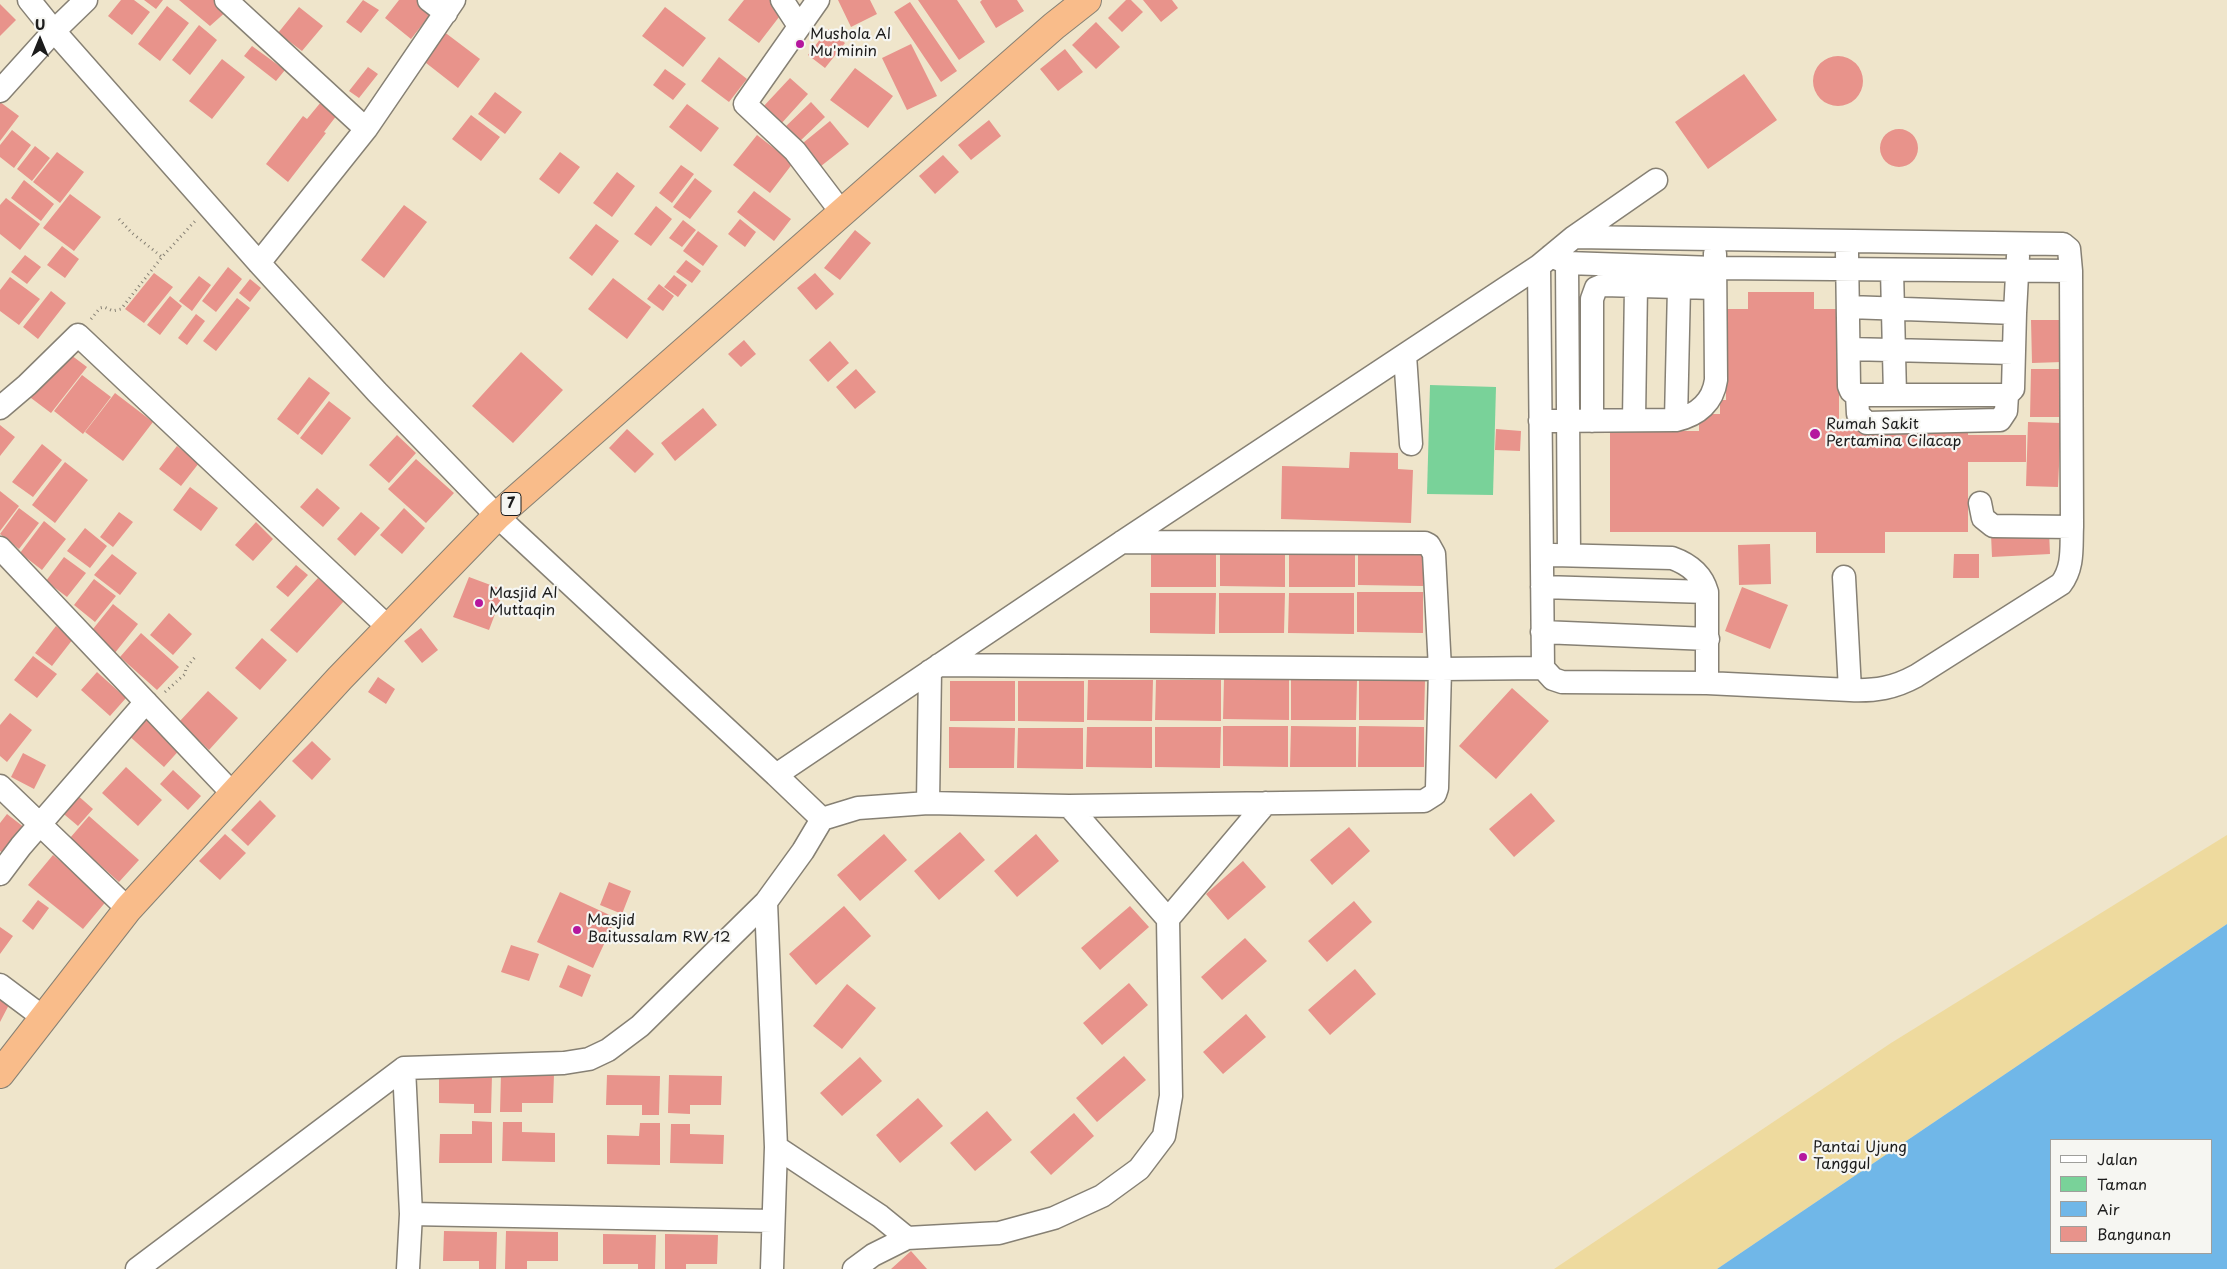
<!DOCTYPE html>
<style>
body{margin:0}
#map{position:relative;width:2227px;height:1269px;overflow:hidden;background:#efe5cb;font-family:"Playpen Sans",sans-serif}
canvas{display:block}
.legend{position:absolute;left:2050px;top:1139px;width:162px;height:115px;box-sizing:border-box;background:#f6f6f2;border:1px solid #9f9f9c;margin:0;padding:6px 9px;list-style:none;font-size:15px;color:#1c1c1c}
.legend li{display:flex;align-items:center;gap:10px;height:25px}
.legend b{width:25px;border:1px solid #9f9f9c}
.north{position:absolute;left:15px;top:15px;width:50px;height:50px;-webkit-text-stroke:4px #f6f6f2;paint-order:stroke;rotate:0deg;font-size:14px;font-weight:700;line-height:20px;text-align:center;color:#1c1c1c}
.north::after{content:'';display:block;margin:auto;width:18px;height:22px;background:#1c1c1c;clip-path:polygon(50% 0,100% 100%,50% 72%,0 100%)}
</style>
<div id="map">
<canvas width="2227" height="1269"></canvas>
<ul class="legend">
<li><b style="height:6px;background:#fff"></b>Jalan</li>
<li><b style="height:14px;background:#79d299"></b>Taman</li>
<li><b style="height:14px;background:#70b7e8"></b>Air</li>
<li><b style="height:14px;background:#e8938b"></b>Bangunan</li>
</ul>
<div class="north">U</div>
</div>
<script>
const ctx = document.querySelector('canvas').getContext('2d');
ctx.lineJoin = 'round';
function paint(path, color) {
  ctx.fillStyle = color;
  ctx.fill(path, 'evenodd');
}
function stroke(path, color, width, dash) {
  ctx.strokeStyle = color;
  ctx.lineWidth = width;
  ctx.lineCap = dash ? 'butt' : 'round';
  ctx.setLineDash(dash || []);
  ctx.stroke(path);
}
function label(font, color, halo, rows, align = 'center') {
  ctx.font = font + ' "Playpen Sans",sans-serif';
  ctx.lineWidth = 4.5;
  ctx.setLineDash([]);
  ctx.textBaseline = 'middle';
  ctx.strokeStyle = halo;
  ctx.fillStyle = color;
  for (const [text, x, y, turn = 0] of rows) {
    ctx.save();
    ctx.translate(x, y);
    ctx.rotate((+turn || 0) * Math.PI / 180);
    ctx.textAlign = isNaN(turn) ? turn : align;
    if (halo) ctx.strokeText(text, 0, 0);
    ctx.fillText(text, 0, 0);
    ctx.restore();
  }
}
paint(new Path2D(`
 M1430,385l66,2 -3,108 -66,-1z`), '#79d299');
paint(new Path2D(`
 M2227,835v89l-510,345h-163l337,-226z`), '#eeda9e');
paint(new Path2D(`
 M2227,924v345h-510zM2051,1140h160v113h-160z`), '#70b7e8');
paint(new Path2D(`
 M121,0h13l16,12 -18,23 -24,-19z
 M144,0h19l-7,9z
 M179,0h36l13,10 -18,16z
 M363,0l16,10 -18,23 -15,-11z
 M399,0h19l15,11 -22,28 -26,-21z
 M744,0h31l11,8 -27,35 -31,-23z
 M838,0h32l7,14 -26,13z
 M918,0h39l28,42 -26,18z
 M982,0h35l7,11 -28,17 -16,-26z
 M1126,0h5l12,12 -21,20 -14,-14z
 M1143,0h29l6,8 -17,14z
 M910,2l47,69 -16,11 -47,-70z
 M0,4l16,16 -16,16z
 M167,6l22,17 -29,38 -22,-17z
 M299,7l24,19 -21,25 -24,-18z
 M665,7l41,31 -23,29 -41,-31z
 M1096,22l24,25 -24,22 -24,-24z
 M199,25l18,15 -27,35 -18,-15z
 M828,29l17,14 -20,25 -17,-13z
 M443,31l37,28 -22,29 -37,-29z
 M911,44l26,52 -30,14 -25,-52z
 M252,46l33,24 -9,11 -32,-25z
 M1065,49l18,23 -25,19 -18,-22z
 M1813 81a25 25 0 1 1 50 0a25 25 0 1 1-50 0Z
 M719,57l28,22 -18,23 -28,-21z
 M222,59l23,18 -33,42 -23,-18z
 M368,67l10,7 -19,24 -10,-7z
 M855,68l38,28 -25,32 -38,-28z
 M665,69l21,15 -13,16 -20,-15z
 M1744,74l33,46 -69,49 -33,-47z
 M790,78l18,16 -28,31 -18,-17z
 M495,92l27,20 -17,22 -27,-20z
 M0,102l19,14 -19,25z
 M321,102l16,13 -13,17 2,1 -38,49 -22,-18 37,-48 4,3z
 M811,102l14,15 -29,28 -14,-15z
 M687,104l32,24 -18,24 -32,-25z
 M471,115l29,22 -19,24 -29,-22z
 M989,120l12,16 -30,24 -13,-15z
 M830,121l19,23 -33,26 -18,-23z
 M1880 148a19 19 0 1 1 38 0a19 19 0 1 1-38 0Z
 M12,130l19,15 -17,23 -14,-11v-12z
 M757,135l36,28 -23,30 -37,-28z
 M35,146l15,12 -18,23 -15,-12z
 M57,152l27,20 -24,31 -27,-21z
 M560,152l20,15 -21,27 -20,-15z
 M943,155l16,17 -24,22 -16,-18z
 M681,165l13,9 -22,29 -13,-10z
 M617,172l18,14 -23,31 -19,-14z
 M695,178l17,13 -22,28 -17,-12z
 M24,180l30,24 -13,17 -30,-23z
 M754,191l37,28 -17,22 -37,-29z
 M70,194l31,23 -27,34 -31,-23z
 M6,198l34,26 -20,26 -20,-16v-29z
 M404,205l23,17 -43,56 -23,-18z
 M656,206l16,13 -21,27 -17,-12z
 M740,219l16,13 -11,15 -17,-13z
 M683,220l13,10 -14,17 -13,-9z
 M596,224l23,17 -27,35 -23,-18z
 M855,230l16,13 -31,37 -16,-12z
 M698,231l20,15 -15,20 -20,-15z
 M62,246l17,13 -14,19 -18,-13z
 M25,255l16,12 -14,17 -16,-12z
 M686,260l15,11 -9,12 -16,-11z
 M228,267l14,12 -26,33 -14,-11z
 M154,273l19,14 -29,36 -19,-14z
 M815,273l19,21 -18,16 -19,-22z
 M674,275l13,10 -9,12 -14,-10z
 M199,276l12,9 -19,26 -13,-10z
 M10,277l30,22 -21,26 -19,-14v-21z
 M613,278l38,29 -24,32 -39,-30z
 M250,279l11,9 -11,14 -11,-9z
 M659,284l15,12 -11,15 -16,-12z
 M51,291l15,12 -28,36 -15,-12z
 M1748,292h66v17h25v116h129v10h58v27h-58v70h-83v21h-69v-21h-206v-101h89v-17h21v-14h6l-1,-91h23z
 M170,296l12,10 -22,29 -13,-10z
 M237,298l13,10 -34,43 -13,-10z
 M196,314l9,7 -18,24 -9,-7z
 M2031,320h30l1,42 -30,1z
 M744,340l12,14 -15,13 -13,-13z
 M830,341l19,22 -21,19 -19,-22z
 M63,349l24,18 -36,46 -24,-18z
 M521,352l42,38 -50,53 -41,-37z
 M856,369l20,23 -21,17 -19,-22z
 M2031,369h31l-1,48h-31z
 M82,375l29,22 -28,37 -29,-23z
 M309,377l21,16 -32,42 -21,-16z
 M115,393l38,29 -30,39 -38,-29z
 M329,401l22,17 -29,37 -22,-17z
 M703,408l14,17 -42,36 -14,-18z
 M2028,422l33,1 -3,64 -32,-1z
 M0,425l15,12 -15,19z
 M627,429l27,25 -19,19 -26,-25z
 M1496,429l25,2 -1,20 -25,-1z
 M397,435l19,18 -27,30 -20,-18z
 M42,444l20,16 -29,37 -21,-15z
 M177,446l22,17 -18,23 -22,-17z
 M1350,452l48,1v16l15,1 -2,53 -130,-4 1,-53 67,2z
 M416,459l38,34 -28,30 -38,-34z
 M65,462l23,18 -33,43 -23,-18z
 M190,487l28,21 -17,23 -28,-21z
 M317,488l23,20 -17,19 -23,-20z
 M0,491l19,15 -19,25z
 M19,508l20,15 -20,26 -19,-15z
 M404,508l21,20 -23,26 -22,-19z
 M119,512l14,10 -20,25 -13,-10z
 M361,512l19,16 -25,28 -18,-17z
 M44,521l22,18 -24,31 -22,-17z
 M256,522l17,17 -20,22 -18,-16z
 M85,528l22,18 -17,22 -23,-17z
 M2049,531l1,23 -58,3 -1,-23z
 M1770,544l1,40 -32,1 -1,-40z
 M1358,545h66l-1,41 -65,-1z
 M1151,546l65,1v40h-65z
 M1220,546h65v41l-65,-1z
 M1289,546l66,1v40h-66z
 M112,554l25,19 -17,22 -26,-20z
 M1954,554h25v24h-26z
 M64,557l22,16 -19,24 -21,-16z
 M296,565l12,10 -20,22 -12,-10z
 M469,577l35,13 -15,40 -36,-13z
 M318,578l26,23 -47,52 -27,-23z
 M94,579l22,17 -21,26 -21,-17z
 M1742,587l46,18 -18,44 -45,-18z
 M1357,592h66v41l-66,-1z
 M1150,593h66l-1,41 -65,-1z
 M1219,593h66l-1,40h-65z
 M1289,593h65v41l-66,-1z
 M113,604l25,20 -24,30 -25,-20z
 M169,613l23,21 -19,21 -23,-20z
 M56,626l17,13 -21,27 -17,-13z
 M421,628l17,22 -16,13 -18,-22z
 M141,633l38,34 -22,23 -37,-33z
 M262,638l25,22 -27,30 -25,-22z
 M33,656l24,18 -20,24 -23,-18z
 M97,672l29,26 -16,18 -29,-26z
 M378,677l17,12 -9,15 -18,-12z
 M1224,679h65v41l-66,-1z
 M1291,679l66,1 -1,40h-65z
 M1359,679l66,1 -1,40h-65z
 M1088,680h65l-1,41 -65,-1z
 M1156,680h65v41l-66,-1z
 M950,681h65v40h-65z
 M1018,681h66v41l-66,-1z
 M1512,688l37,33 -53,58 -37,-33z
 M208,691l30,27 -29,32 -30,-28z
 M10,713l22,17 -25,32 -7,-6v-31z
 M146,713l37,33 -19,21 -37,-33z
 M1223,726h65v41l-65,-1z
 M1291,726l65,1v40h-66z
 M1359,726l65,1v40h-66z
 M949,727l66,1 -1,40h-65z
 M1087,727h65v41l-66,-1z
 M1155,727h66l-1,41 -65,-1z
 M1018,728h65v41l-66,-1z
 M312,741l19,18 -19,21 -20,-19z
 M23,753l23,12 -12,24 -23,-12z
 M126,767l36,33 -24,26 -36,-33z
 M173,770l28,26 -13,14 -28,-26z
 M75,793l18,16 -15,17 -19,-16z
 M1531,793l24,28 -41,36 -25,-28z
 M260,800l16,16 -28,30 -17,-16z
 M7,814l18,14 -20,27 -5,-4v-28z
 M89,816l50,44 -20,22 -49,-44z
 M1349,827l21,24 -38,34 -22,-25z
 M960,832l25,28 -46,40 -25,-29z
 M225,834l21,19 -26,27 -21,-19z
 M884,834l23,26 -47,41 -23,-26z
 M1036,834l23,27 -42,36 -23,-26z
 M53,855l55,44 -25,30 -55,-44z
 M1243,861l23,26 -38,33 -22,-26z
 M609,882l22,9 -9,23 -22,-9z
 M560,892l56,26 -23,50 -56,-26z
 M38,900l11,8 -16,22 -11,-9z
 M1354,901l18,21 -45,40 -19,-21z
 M844,906l27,30 -55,49 -27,-31z
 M1130,906l19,21 -49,43 -19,-22z
 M0,927l13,9 -13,18z
 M1245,938l22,23 -45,39 -21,-23z
 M511,945l28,9 -10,27 -28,-9z
 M568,965l23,10 -9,22 -23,-10z
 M1355,969l21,25 -46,41 -22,-25z
 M1129,983l19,22 -46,40 -19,-22z
 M847,984l29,24 -34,41 -29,-23z
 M0,992l12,7 -12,23z
 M1246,1014l20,23 -43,37 -20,-22z
 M1124,1056l22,24 -49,42 -21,-24z
 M860,1057l22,24 -40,35 -22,-23z
 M501,1073l53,1 -1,29h-31v9h-22z
 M439,1074l53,1 -1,38h-17v-9l-35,-1z
 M607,1075l53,1 -1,39h-17v-10h-36z
 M669,1075l53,1 -1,29h-31v9l-22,-1z
 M918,1098l25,28 -43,37 -24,-28z
 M987,1111l25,29 -37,31 -25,-28z
 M1074,1113l20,23 -43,39 -21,-23z
 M472,1121l20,1v41h-53l1,-29h32z
 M503,1122h19v10l33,1v29l-53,-1z
 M640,1123h20v42l-53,-1v-29l32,1z
 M671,1124h19v10l34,1 -1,29 -53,-1z
 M444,1231l53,1 -1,37h-17v-8h-36z
 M506,1231l52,1v29h-31v8h-22z
 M603,1234l53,1 -1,34h-17v-5h-35z
 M665,1234l53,1 -1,29h-31v5h-21z
 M911,1251l16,18h-36z`), '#e8938b');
const minor = new Path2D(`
 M29,0l25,31 205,232 118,129 120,124 279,259 346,-233 417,-276 35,-29 82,-57
 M226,0l140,129
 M429,0l17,13
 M782,0l17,26
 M818,0l-73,104 50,47 47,62
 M0,91l54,-60 32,-31
 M1847,253l2,133 2,5 6,4h150l6,-6 2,-76
 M1551,256l16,7 148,5 356,3 -2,-22 -6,-5 -489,-7
 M259,263l107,-134 88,-129
 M1567,263l2,292
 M1539,266l4,402 10,11 9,3 145,1 143,7 -6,-113
 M1892,270l3,125
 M1849,307l166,6 3,-57
 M1849,349l164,4
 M1405,355l6,89
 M1857,395l1,19 9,9 133,-3 6,-9 1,-16
 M0,408l27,-23 51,-50 311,293
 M1634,420l2,-134
 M1676,420l3,-133
 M1540,421l136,-1c22,-5 37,-18 40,-40l-1,-126
 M1592,421v-122l4,-11 7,-3 112,3
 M1980,503l3,15 10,8 79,1
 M1122,542l303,1 4,2 5,9 6,115 103,-1
 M0,548l234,247
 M1553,555l119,3c17,6 30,16 35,34v91
 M1542,587l165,5
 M1542,632l166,7
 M1850,690c26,1 44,-2 66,-14l145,-92c13,-17 10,-37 11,-57l-1,-256
 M0,786l128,123
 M928,803l2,-132
 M822,819l36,-11 70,-5 141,3 355,-5 11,-7 2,-6 3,-119 -501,-4
 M0,874l21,-28 125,-144
 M766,902l10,245 -4,122
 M1168,919l98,-116
 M0,985l44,33
 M404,1068l7,146 -3,55
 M776,1147l104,69 27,22
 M411,1214l361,7
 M137,1269l267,-201 160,-5 25,-4 19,-9 32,-24 126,-124 37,-51 19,-32 -46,-44
 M854,1269l19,-14 34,-17 92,-5 55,-15 48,-22 37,-27 25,-33 7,-40 -3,-177 -99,-113`);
const highway = new Path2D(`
 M0,1074l128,-165 212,-231 157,-162 557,-490 33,-26`);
stroke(minor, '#868074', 25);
stroke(highway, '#868074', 30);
stroke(new Path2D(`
 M119,219l13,14 30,24
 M91,319l9,-11 4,-1 9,4 8,-2 41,-52 34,-37
 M165,692l20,-18 1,-6 10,-12`), '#868074', 3, [1, 4]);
stroke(minor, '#fff', 22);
stroke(highway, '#f9bc8a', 28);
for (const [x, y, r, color] of [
 [800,44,5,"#b5179e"],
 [1815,434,6,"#b5179e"],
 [479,603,5,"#b5179e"],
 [577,930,5,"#b5179e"],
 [1803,1157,5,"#b5179e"]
]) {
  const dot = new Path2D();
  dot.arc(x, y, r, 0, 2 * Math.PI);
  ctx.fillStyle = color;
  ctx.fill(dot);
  stroke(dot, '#f6f6f2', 2);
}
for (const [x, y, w] of [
 [511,504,20]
]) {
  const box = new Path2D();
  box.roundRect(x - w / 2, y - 11.5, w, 23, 4);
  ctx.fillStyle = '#f6f6f2';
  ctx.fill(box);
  stroke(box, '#1c1c1c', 1);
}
label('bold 14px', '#1c1c1c', null, [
 ["7",511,504]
]);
label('15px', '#1c1c1c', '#f6f6f2', [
 ["Mushola Al",810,35],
 ["Mu'minin",810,52],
 ["Rumah Sakit",1826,425],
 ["Pertamina Cilacap",1826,442],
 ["Masjid Al",489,594],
 ["Muttaqin",489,611],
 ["Masjid",587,921],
 ["Baitussalam RW 12",587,938],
 ["Pantai Ujung",1813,1148],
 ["Tanggul",1813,1165]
], 'left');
</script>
